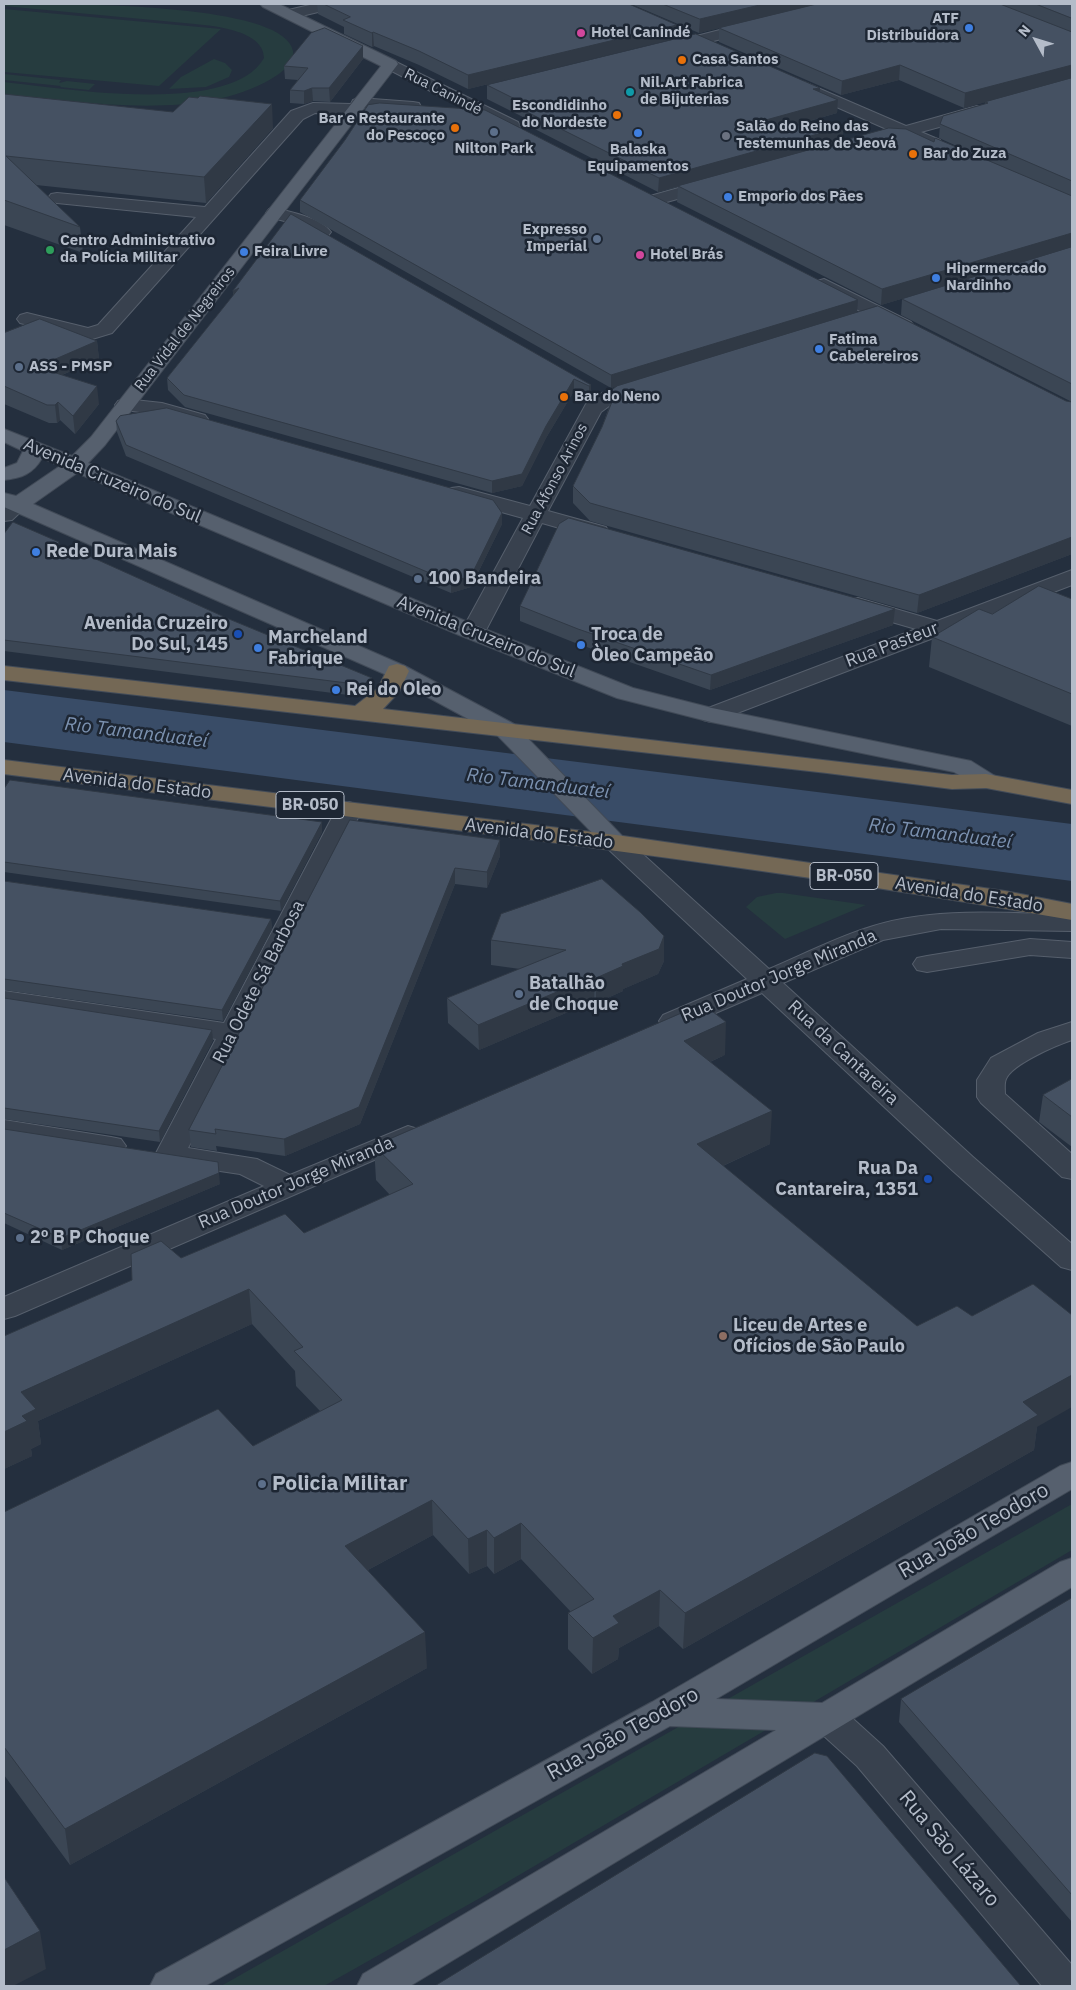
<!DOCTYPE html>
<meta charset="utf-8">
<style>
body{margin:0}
#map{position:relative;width:1076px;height:1990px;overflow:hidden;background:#242f3e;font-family:"IBM Plex Sans",sans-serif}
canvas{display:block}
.frame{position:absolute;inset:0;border:5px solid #b4bcc9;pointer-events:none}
.north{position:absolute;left:1011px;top:15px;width:50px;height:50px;-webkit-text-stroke:4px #1d2633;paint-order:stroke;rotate:309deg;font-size:14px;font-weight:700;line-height:20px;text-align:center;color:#b4bcc9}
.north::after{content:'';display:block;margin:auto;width:18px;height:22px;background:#b4bcc9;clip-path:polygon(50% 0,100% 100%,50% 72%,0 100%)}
</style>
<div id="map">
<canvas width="1076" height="1990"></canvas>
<div class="frame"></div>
<div class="north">N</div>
</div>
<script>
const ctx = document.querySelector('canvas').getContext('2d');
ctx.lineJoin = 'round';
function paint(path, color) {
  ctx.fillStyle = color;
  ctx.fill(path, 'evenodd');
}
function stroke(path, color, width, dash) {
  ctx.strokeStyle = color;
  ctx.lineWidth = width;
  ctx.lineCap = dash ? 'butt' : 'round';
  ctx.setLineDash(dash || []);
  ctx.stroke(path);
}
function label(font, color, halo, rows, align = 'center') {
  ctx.font = font + ' "IBM Plex Sans",sans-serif';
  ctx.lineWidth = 5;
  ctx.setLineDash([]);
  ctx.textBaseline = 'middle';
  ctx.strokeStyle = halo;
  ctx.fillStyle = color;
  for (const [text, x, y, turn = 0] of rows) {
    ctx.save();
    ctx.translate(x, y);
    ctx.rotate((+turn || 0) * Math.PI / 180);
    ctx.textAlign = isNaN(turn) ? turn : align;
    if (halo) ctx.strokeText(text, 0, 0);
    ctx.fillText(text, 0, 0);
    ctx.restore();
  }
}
paint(new Path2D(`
 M4,4c43,0 281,-4 289,47 2,12 -13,23 -22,28 -73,43 -187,23 -267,15v-12c56,6 227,35 260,-24 0,-27 -48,-32 -69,-34l-191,-18z
 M4,9l217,20 -62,57 -155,-14z
 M214,59l11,4 7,7 -3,7 -23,10 -37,2 12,-12z
 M4,74l57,6 -2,3 8,-2 28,3 -6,6 -29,-3 1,-1 -57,-6z
 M776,893h7l83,12 -81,34 -39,-32 11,-10z
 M1072,1504v46l-592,348 -156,88h-103z`), '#263c3f');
paint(new Path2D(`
 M4,690l1068,134v57l-1068,-139z`), '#394c67');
const minor = new Path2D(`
 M314,4h28l-3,3 -50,12 -5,-2 -3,-3 3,-3z
 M755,21l5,2 3,3 -3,3 -89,23 -6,-2 -2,-3 2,-3z
 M390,59l128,63 2,4 -2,4h-12l-122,-63 -2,-3 2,-3z
 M804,82l102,44 71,-20 6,1 2,4 -2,4 -62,17 19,8 2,4 -2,4 -6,1 -31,-12h-11l-2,-4 1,-2 -93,-41 -2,-3 2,-3z
 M359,98l54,4 6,1 2,4 -2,4 -6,1 -50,-4 -2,5 -6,1 -40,-1 -12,6 -191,214 -23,7 -69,-17 -3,-4 3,-4 7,-2 61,15 10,-3 98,-108 -139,-14 -6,-1 -3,-4 3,-4 6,-1 148,14 86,-96 22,-8 38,1 2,-4z
 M714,178l6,1 3,4 -3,4 -64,18 -6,-1 -3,-4 3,-4z
 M275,208c16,4 46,10 56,24l-3,4 -6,1 -6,-1 -24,-13 -23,-6 -3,-4 3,-4z
 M824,279l87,43 3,4 -3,4 -7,2 -7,-2 -80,-41 -2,-4 2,-4z
 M645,380l7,2 3,4 -3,4 -36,11 -15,11 -53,99 58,16 3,5 -3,5 -8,2 -56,-16 -57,109 -4,5 -8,2 -8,-2 -4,-5 62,-114 -72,-20 -3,-5 3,-5 8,-1 71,19 56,-102 16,-11z
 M125,399l37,4 43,12 3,4 -3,4 -7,2 -37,-10 -43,-6 -3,-4 3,-4z
 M17,499l8,1 3,5 -16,15 -8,1v-16l5,-5z
 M1072,570v15l-353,135 -8,2 -8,-2 -4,-5 4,-5 213,-81 -66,-19 -3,-5 3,-5 8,-2 79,23z
 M349,802l9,3 4,5 -174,338 69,11 33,16 118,-49 10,3 5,6 -5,6 -403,175 -11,3v-22l260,-111 -24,-12 -80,-12 -5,-7 61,-116 -212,-32v-16l220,32 112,-213 4,-5z
 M616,835l9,3 144,131c31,-13 62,-29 95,-40 64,-23 141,-16 208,-14v16l-131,-2 -58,11 -100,43 190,174 99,87v26l-11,-3 -108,-96 -191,-178 -79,34 -10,2 -10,-2 -4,-6 4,-6 84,-36 -140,-131 -4,-5 4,-5z
 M1030,939l42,3v16l-42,-3 -103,17 -10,-2 -4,-6 4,-6 10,-2z
 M1072,1022v18c-15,5 -60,24 -66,39 -2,4 -1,11 -1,15l67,60v25l-10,-2 -81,-74 -4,-6v-17l14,-22 47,-25z
 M4,1120l107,17 10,2 5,7 -5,7 -10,2 -107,-17z
 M827,1703l13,4 43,39 189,219v21h-30l-185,-220 -43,-39 -5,-10 5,-10z`);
const major = new Path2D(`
 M260,4h19l117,57 2,3 -293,381 -17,18 387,162 158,63 79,20 259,53 24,15 3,5 -3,5c-17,4 -27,-6 -41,-14l-243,-50 -94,-24 -158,-63 -382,-162 -44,31 372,162 109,58 115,119 -4,5 -9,3 -9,-3 -111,-114 -107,-58 -385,-169v-14l12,3 44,-30 -18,-8c-9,16 -21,20 -38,22v-12l13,-5 6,-12 -19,-9v-13l68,27 19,-19 290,-371 -118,-59z
 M1072,1462v27l-356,210 106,4 238,-141 12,-4v29l-662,399h-53l6,-12 413,-244 -106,-4 -465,260h-55l6,-12 496,-272 408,-236z`);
const highway = new Path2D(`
 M397,664l8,2 4,5 -10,21 -16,17 569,66 34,-1 86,16v14l-86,-16 -34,1 -125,-16 -823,-93v-14l351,40 23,-18 11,-22z
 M4,760l612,75 389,56 67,13v16c-354,-62 -712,-101 -1068,-146z`);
stroke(minor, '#565f6c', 2);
stroke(major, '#414a57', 2);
stroke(highway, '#434c59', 2);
paint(minor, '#38414e');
paint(major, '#56606e');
paint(highway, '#746855');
paint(new Path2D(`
 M317,4h312l47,34 -208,51 -49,-24 -45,-19 -2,1 -28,-13v-7l-26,-13z
 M631,4h441v398l-171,-87 1,-16 65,-20 -86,26 -204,-103 1,-15 -20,5 -135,-69v-6l-36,-18v-14l332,7 19,8 -1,13 -41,12 47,2v14l91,1 58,20 -53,-24 1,-14 45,-20v-2l-21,6 -65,-28 -58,15 -122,-53v-14l-20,5z
 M363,46v13l-33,43 -17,-1 -9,3 -14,-1v-13l8,-10 -13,-1 -1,-13z
 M4,94l269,34 -67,75 -170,-18 44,42 3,26 -79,-28z
 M300,200l557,112 209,89 6,1v152l-155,59 -327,-92 -17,-18v-17l29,-59 7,-20 1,-16 7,-5 -6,2 -311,-176z
 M291,214l300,171v12l-2,1 -15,-7 -28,47 -24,48 -30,7 -307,-86 -17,-17 -1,-12 66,-82v-5z
 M4,333l93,8 2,18 -37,16 37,29 -24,30 -15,-14 -3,3h-8l-45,-19z
 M116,421l386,92v11l-31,63 -20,6 -325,-137 -9,-24z
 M4,534l55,15 313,129 1,12 -9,7 -360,-46z
 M1072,599v127l-143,-59 3,-30 60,-23z
 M520,606l373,19 -183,65 -132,-46 -58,-23z
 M4,789l318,43 -41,79 -277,-39z
 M350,820l150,20v16l-13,32 -32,-4 -95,240 -75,32 -69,-10 1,5 -26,-4 -2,-17z
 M4,881l267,38 1,10 -49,92 -219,-31z
 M491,940l173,21 -6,13 -35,15v2l-27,12 -2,-2 -115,49 -31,-27 -1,-25 73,-29 -29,-4z
 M4,998l209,42 -53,102 -156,-23z
 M725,1055l-15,7 60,82 -47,22 314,261 -3,23 -351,199 -24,-23 -40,22 -1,11 -26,15 -24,-25v-36l3,-1 -50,-53 -27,15 -7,-8 -18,8 -36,-39 -65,35 59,98 -357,197 -66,-90v-263l249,-66 67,-35 -24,-25 -1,-15 -43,-47 -214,97 3,23 -10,5 1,7 -28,13 128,-189 49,-22 123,-25 86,-38 -14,-15 -2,-34z
 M1072,1079v68l-33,-25 4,-27z
 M4,1129l216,55 -158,66 -58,-27z
 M1072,1598v324l-173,-200 2,-23z`), '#3b4654');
paint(new Path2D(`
 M764,4h57l-122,29 1,-14z
 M677,25l-1,13 -208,51v-14z
 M373,32l1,14 -2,1v-14z
 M363,46v13l-33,43 -1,-14z
 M900,65l-1,15 -58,15 1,-14z
 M1072,65v14l-108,29 1,-15z
 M312,88l1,13 -9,3v-13z
 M820,88l-1,13 -6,-12z
 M838,100l-1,13 -82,23v-13z
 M272,104l1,24 -67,75 -2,-26z
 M843,127v14l-185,51 1,-14z
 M1072,233v15l-191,57 1,-16z
 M239,288l-5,14 -1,-11z
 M858,300l-1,13 -246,75v-13z
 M97,341l2,18 -61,26 -1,-18z
 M574,379v12l-28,47 -24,48 -30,7v-12l54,-55z
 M591,385v12l-2,1v-12z
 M97,386l2,18 -24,30 -2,-18z
 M58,402l2,18 -3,3 -2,-18z
 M502,513v11l-31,63 -20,6v-11z
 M1072,537v17l-155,59 2,-18z
 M59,542l1,12 -6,-6z
 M895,609l-2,16 -183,65 1,-15z
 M372,678l1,12 -9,7 -1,-12z
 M322,822v10l-41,79 -1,-10z
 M500,840v16l-13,32v-16z
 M455,868v16l-95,240 -75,32 -1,-17z
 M271,919l1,10 -49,92 -1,-11z
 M664,936v25l-6,13 -35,15v2l-27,12v-25l26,-14z
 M595,976l-1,25 -115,49 -1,-25z
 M726,1022l-1,33 -43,19 2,-33z
 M212,1030l1,10 -53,102 -1,-11z
 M772,1111l-2,33 -74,34 1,-34z
 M219,1173l1,11 -158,66 -1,-12z
 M249,1289l3,35 -214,97 3,23 -10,5 1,7 -28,13v-37l17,-40z
 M1072,1375v32l-35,20 -3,23 -351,199 2,-36 338,-211z
 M432,1500l1,35 -86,46 -2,-35z
 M521,1523v36l-27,15v-36z
 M487,1530v36l-18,8 -1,-35z
 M660,1590l-1,36 -40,22 -1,11 -26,15 1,-36 20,-22z
 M425,1632l2,36 -357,197 -5,-36z
 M40,1931l6,38 -33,17h-9v-36z`), '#303945');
const building = new Path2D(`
 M324,4h305l48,21 -209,50 -49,-24 -46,-19 -1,1 -29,-13 7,-3z
 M663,4h101l-64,15z
 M817,4h183l72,28v33l-107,28 -65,-28 -58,16 -123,-53z
 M1036,4h36v14z
 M325,28l38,18 -34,42h-17l-8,3 -14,-1 18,-22 -24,-2 27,-33z
 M696,34l124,54 -7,1 25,11 -83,23 88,4 -184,51 -136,-68 16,1 -52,-26z
 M1072,78v103l-132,-57 3,-8 45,-13 -3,-1z
 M4,94l169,18 16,-15 9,1 2,-2 72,8 -68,73 -198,-21 74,71 -76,-27z
 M380,103l105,7 373,190 -247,75 -311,-175 45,-60 23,-35z
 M889,128l17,1 28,13 1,-4 137,58v37l-190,56 -204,-103z
 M291,214l300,171 -2,1 -15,-7 -28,47 -24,48 -30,7 -308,-86 -17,-17 72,-90 -6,3z
 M1072,247v137l-170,-85z
 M878,306l188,95 6,1v135l-153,58 -329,-92 -17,-17 29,-59 13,-33 -5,-3 7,-5z
 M40,319l57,22 -60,26 60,19 -24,30 -15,-14 -3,3h-8l-43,-19v-53z
 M167,408l326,92 9,13 -31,63 -20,6 -325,-137 -10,-24 4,-5z
 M569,518l326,91 -184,66 -133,-46 -58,-23 39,-82z
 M13,522l46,20 -5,6 24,3 151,68 143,59 -9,7 -359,-45v-106z
 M1039,586l33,13v95l-140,-57 47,-28 13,5z
 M10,780l312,42 -42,79 -276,-39v-73z
 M350,820l150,20 -13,32 -32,-4 -96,239 -75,32 -69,-10 1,5 -27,-4z
 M602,879l38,33 24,24 -5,13 -37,15 1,2 -27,12 -1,-2 -117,49 -31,-27 119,-48 -75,-10 10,-26z
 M4,881l267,38 -49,91 -218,-31z
 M4,998l208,32 -53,101 -155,-23z
 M703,1004l23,18 -42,19 88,70 -75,33 220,182 40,-20 15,10 61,-32 39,31v60l-49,27 15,13 -353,198 -25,-23 -47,26 6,7 -26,15 -25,-25 26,-14 -73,-76 -27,15 -7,-8 -19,9 -36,-39 -87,46 80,86 -360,197 -61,-82v-235l214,-103 35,37 89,-46 -48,-49 9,-4 -54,-58 -228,103 15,17 -14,7 5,5 -23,11v-96l128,-56 -1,-26 30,-13 20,17 104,-44 19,19 109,-49 -39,-38z
 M1072,1079v38l-29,-22z
 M4,1129l214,33 1,11 -158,65 -57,-25z
 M1072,1598v297l-171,-196z
 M815,1753l12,3 194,230h-586z
 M4,1877l36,54 -36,19z`);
paint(building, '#455162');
stroke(building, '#303945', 1);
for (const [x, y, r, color] of [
 [969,28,5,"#3f7fe0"],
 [581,33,5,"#d1479c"],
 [682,60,5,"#e8710a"],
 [630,92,5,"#0f9aa8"],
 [617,115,5,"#e8710a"],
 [455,128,5,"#e8710a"],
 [494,132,5,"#5c6f8a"],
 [638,133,5,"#3f7fe0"],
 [726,136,5,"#6b7280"],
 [913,154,5,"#e8710a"],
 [728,197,5,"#3f7fe0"],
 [597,239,5,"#5c6f8a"],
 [50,250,5,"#2e9e5b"],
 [244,252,5,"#3f7fe0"],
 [640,255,5,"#d1479c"],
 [936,278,5,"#3f7fe0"],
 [819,349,5,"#3f7fe0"],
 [19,367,5,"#5c6f8a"],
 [564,397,5,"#e8710a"],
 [36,552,5,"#3f7fe0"],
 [418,579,5,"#5c6f8a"],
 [238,634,5,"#1a4fb4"],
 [581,645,5,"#3f7fe0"],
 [258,648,5,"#3f7fe0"],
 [336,690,5,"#3f7fe0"],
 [519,994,5,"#5c6f8a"],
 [928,1179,5,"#1a4fb4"],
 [20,1238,5,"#5c6f8a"],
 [723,1336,5,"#8d6e63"],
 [262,1484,5,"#5c6f8a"]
]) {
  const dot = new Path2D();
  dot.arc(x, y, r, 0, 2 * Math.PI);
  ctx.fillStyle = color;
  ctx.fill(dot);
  stroke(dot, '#1d2633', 2);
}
label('bold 15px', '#b4bcc9', '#1d2633', [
 ["ATF",959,19,"right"],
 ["Distribuidora",959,36,"right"],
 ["Hotel Canindé",591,33],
 ["Casa Santos",692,60],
 ["Nil.Art Fabrica",640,83],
 ["de Bijuterias",640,100],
 ["Escondidinho",607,106,"right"],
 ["do Nordeste",607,123,"right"],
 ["Bar e Restaurante",445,119,"right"],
 ["do Pescoço",445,136,"right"],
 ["Salão do Reino das",736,127],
 ["Testemunhas de Jeová",736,144],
 ["Nilton Park",494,149,"center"],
 ["Balaska",638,150,"center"],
 ["Equipamentos",638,167,"center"],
 ["Bar do Zuza",923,154],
 ["Emporio dos Pães",738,197],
 ["Expresso",587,230,"right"],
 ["Imperial",587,247,"right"],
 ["Centro Administrativo",60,241],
 ["da Polícia Militar",60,258],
 ["Feira Livre",254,252],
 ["Hotel Brás",650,255],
 ["Hipermercado",946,269],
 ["Nardinho",946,286],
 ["Fatima",829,340],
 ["Cabelereiros",829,357],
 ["ASS - PMSP",29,367],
 ["Bar do Neno",574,397]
], 'left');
label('15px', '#b4bcc9', '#1d2633', [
 ["Rua Canindé",443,92,27],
 ["Rua Vidal de Negreiros",185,329,-52],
 ["Rua Afonso Arinos",555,479,-62]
]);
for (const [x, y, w] of [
 [310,805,68],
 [844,876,68]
]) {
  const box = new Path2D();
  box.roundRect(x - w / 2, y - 13.5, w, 27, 4);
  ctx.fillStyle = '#1d2633';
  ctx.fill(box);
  stroke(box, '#b4bcc9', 1);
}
label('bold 16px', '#b4bcc9', null, [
 ["BR-050",310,805],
 ["BR-050",844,876]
]);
label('18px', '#b4bcc9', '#1d2633', [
 ["Avenida Cruzeiro do Sul",112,481,23],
 ["Avenida Cruzeiro do Sul",486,637,22],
 ["Rua Pasteur",892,645,-21],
 ["Avenida do Estado",137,784,7],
 ["Avenida do Estado",539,834,7],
 ["Avenida do Estado",969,895,9],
 ["Rua Doutor Jorge Miranda",779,976,-23],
 ["Rua Odete Sá Barbosa",259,982,-63],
 ["Rua da Cantareira",843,1053,43],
 ["Rua Doutor Jorge Miranda",296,1183,-23]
]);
label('bold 18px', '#b4bcc9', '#1d2633', [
 ["Rede Dura Mais",46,552],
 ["100 Bandeira",428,579],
 ["Avenida Cruzeiro",228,624,"right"],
 ["Do Sul, 145",228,645,"right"],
 ["Troca de",591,635],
 ["Òleo Campeão",591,656],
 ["Marcheland",268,638],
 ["Fabrique",268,659],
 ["Rei do Oleo",346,690],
 ["Batalhão",529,984],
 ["de Choque",529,1005],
 ["Rua Da",918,1169,"right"],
 ["Cantareira, 1351",918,1190,"right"],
 ["2º B P Choque",30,1238],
 ["Liceu de Artes e",733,1326],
 ["Ofícios de São Paulo",733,1347]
], 'left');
label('italic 19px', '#7c92b1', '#1d2633', [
 ["Rio Tamanduateí",136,733,7],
 ["Rio Tamanduateí",538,784,7],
 ["Rio Tamanduateí",940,834,7]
]);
label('bold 21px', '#b4bcc9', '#1d2633', [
 ["Policia Militar",272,1484]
], 'left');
label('21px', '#b4bcc9', '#1d2633', [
 ["Rua João Teodoro",974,1531,-30],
 ["Rua João Teodoro",623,1734,-29],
 ["Rua São Lázaro",949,1849,50]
]);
</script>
